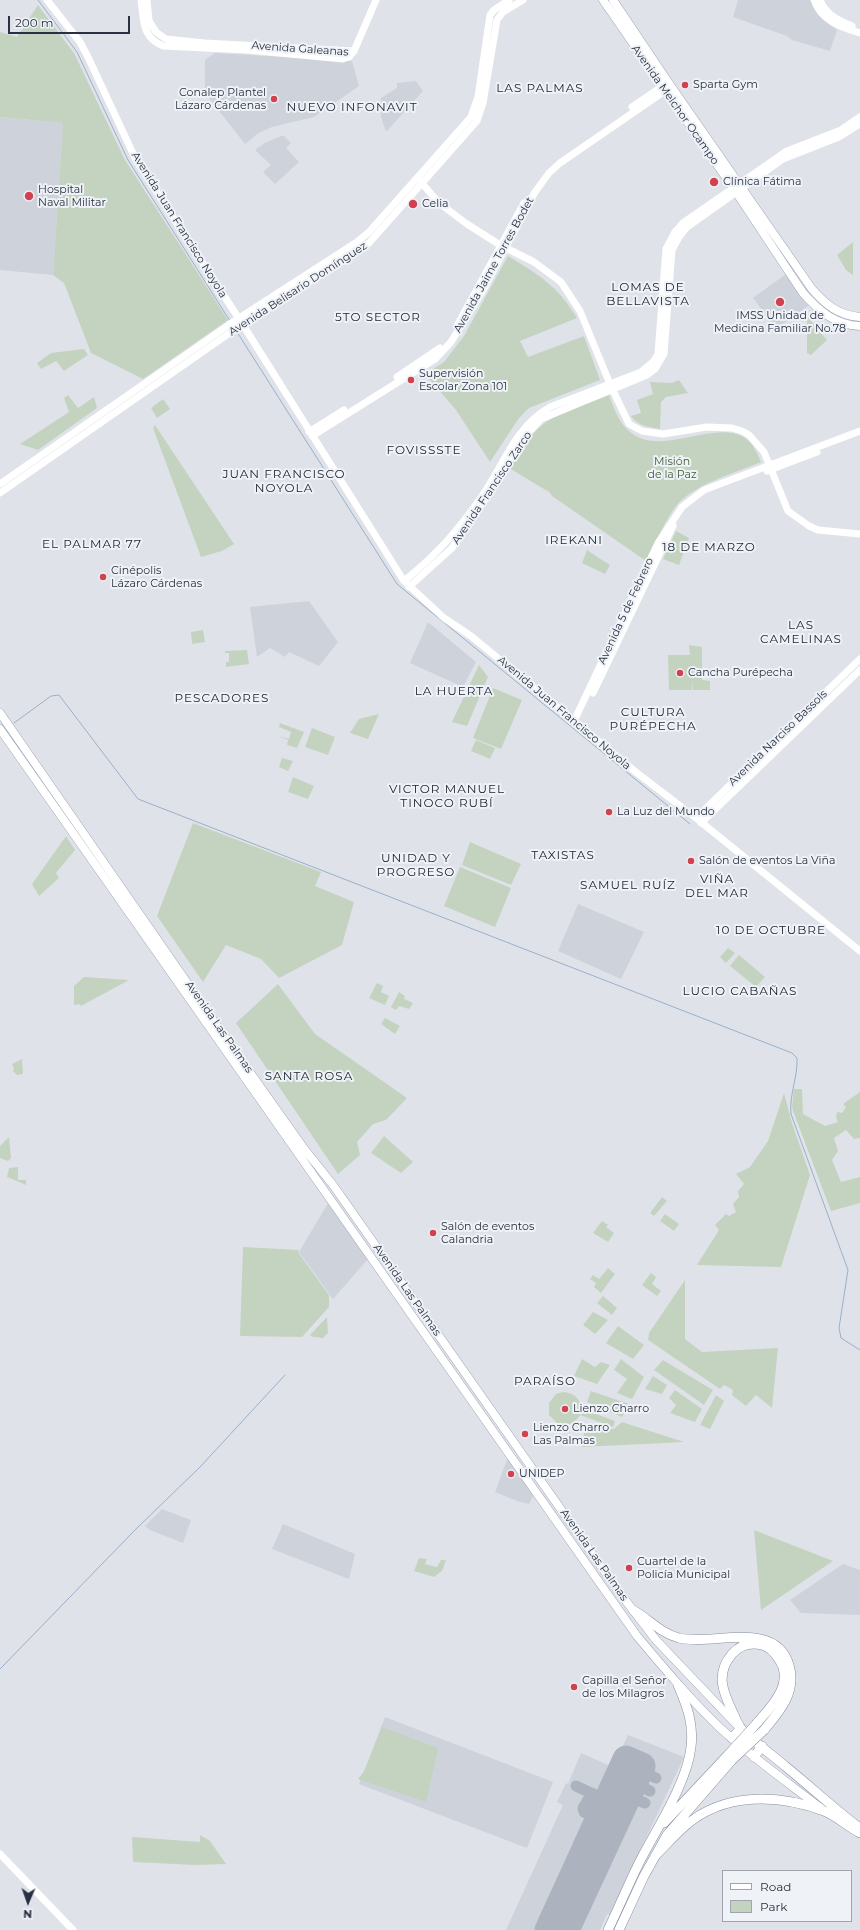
<!DOCTYPE html>
<meta charset="utf-8">
<style>
body{margin:0}
#map{position:relative;width:860px;height:1930px;overflow:hidden;background:#dfe3e9;font-family:Montserrat,sans-serif}
canvas{display:block}
.legend{position:absolute;left:722px;top:1870px;width:130px;height:52px;box-sizing:border-box;background:#eff2f6;border:1px solid #9fa4ae;margin:0;padding:5px 7px;list-style:none;font-size:12px;color:#283041}
.legend li{display:flex;align-items:center;gap:8px;height:20px}
.legend b{width:20px;border:1px solid #9fa4ae}
.north{position:absolute;left:8px;top:1882px;width:40px;height:40px;-webkit-text-stroke:3px #eff2f6;paint-order:stroke;rotate:182deg;font-size:11px;font-weight:700;line-height:16px;text-align:center;color:#283041}
.north::after{content:'';display:block;margin:auto;width:14px;height:18px;background:#283041;clip-path:polygon(50% 0,100% 100%,50% 72%,0 100%)}
.scale{position:absolute;left:8px;top:16px;width:122px;height:18px;box-sizing:border-box;border:2px solid #283041;border-top:0;padding-left:5px;font-size:12px;line-height:14px;white-space:nowrap;color:#283041;-webkit-text-stroke:3px #eff2f6;paint-order:stroke}
</style>
<div id="map">
<canvas width="860" height="1930"></canvas>
<ul class="legend">
<li><b style="height:5px;background:#fff"></b>Road</li>
<li><b style="height:11px;background:#c4d3c0"></b>Park</li>
</ul>
<div class="north">N</div>
<div class="scale">200 m</div>
</div>
<script>
const ctx = document.querySelector('canvas').getContext('2d');
ctx.lineJoin = 'round';
function paint(path, color) {
  ctx.fillStyle = color;
  ctx.fill(path, 'evenodd');
}
function stroke(path, color, width, dash) {
  ctx.strokeStyle = color;
  ctx.lineWidth = width;
  ctx.lineCap = dash ? 'butt' : 'round';
  ctx.setLineDash(dash || []);
  ctx.stroke(path);
}
function label(font, color, halo, rows, align = 'center') {
  ctx.font = font + ' Montserrat,sans-serif';
  ctx.lineWidth = 4;
  ctx.setLineDash([]);
  ctx.textBaseline = 'middle';
  ctx.strokeStyle = halo;
  ctx.fillStyle = color;
  for (const [text, x, y, turn = 0] of rows) {
    ctx.save();
    ctx.translate(x, y);
    ctx.rotate((+turn || 0) * Math.PI / 180);
    ctx.textAlign = isNaN(turn) ? turn : align;
    if (halo) ctx.strokeText(text, 0, 0);
    ctx.fillText(text, 0, 0);
    ctx.restore();
  }
}
paint(new Path2D(`
 M738,0h73l7,15 19,15 -7,21 -38,-11 -5,-4 -54,-19z
 M215,53l137,8 7,25 -45,31 -42,10 -15,7 -12,10 -40,-51v-33z
 M416,81l7,10 -37,41 -5,-15v-19l16,-10v-5z
 M0,117l63,6 -10,152 -53,-5z
 M281,136h3l7,7 -5,5 13,14 -24,22 -12,-12 8,-7 -16,-15 10,-7z
 M786,274l22,32 -32,23 -23,-31z
 M309,601l29,41 -19,24 -30,-14 -4,5 -15,-9 -13,9 -7,-50z
 M428,622l48,40 -13,25 -53,-24z
 M578,904l66,28 -23,47 -63,-28z
 M328,1203l41,55 -36,41 -34,-47z
 M508,1457l26,37 -5,10 -12,-3 -22,-9z
 M162,1509l29,11 -8,23 -33,-13 -5,-4z
 M283,1524l72,30 -6,25 -77,-30z
 M843,1564l17,6v45l-59,-2 -11,-13z
 M385,1717l168,65 -26,66 -168,-64z
 M628,1735l56,22 -74,158 -3,-1 -7,16h-94l57,-125 -6,-3 9,-19 2,1 13,-31 32,14z`), '#cdd2db');
paint(new Path2D(`
 M38,5l36,48 51,107 103,160 -85,59 -52,-26 -27,-70 -11,-8 10,-152 -63,-6v-85l17,5z
 M853,242v33l-7,-5 -9,-15z
 M508,256c31,19 50,30 69,62l-57,23 8,16 56,-21 16,44 -71,28 -10,10 -29,44 -34,-52 -31,-36 19,-12 20,-26z
 M807,316l20,24 -16,15 -4,-2z
 M84,349l4,6 -24,16 -8,-10 -15,8 -4,-6 14,-10z
 M679,380l9,13 -22,4 -5,5 -1,27c-12,-2 -22,-3 -29,-13l10,-3 -4,-13 16,-6 -3,-12 22,1z
 M68,395l10,13 16,-11 3,11 -59,42 -18,-6 49,-32 -5,-14z
 M609,395c4,11 8,22 15,31 32,39 93,-13 125,15 5,5 9,14 12,21 -26,11 -67,22 -85,44 -12,16 -20,37 -30,55l-94,-65 -3,-4 -40,-24c9,-14 17,-29 30,-40 18,-17 48,-23 70,-33z
 M163,399l7,10 -13,9 -6,-10z
 M155,425l79,119 -12,7 -21,6 -48,-129z
 M676,531l13,7 -10,27 -16,-6z
 M587,550l23,15 -5,9 -23,-11z
 M203,630l2,12 -13,2 -1,-12z
 M689,645l13,2v33l8,1v9h-17l-1,-8v8h-23l-1,-35h22z
 M247,650l2,14 -23,3v-5h3v-9h-4v-2z
 M479,665l9,12 -21,49 -15,-4z
 M493,688l29,12 -21,49 -28,-11z
 M379,714l-11,25 -18,-6 9,-14z
 M280,723l24,9 -7,16 -10,-3 1,-5 -10,-4 11,3 2,-7 -12,-5z
 M312,728l23,9 -7,18 -23,-8z
 M476,740l19,8 -5,11 -19,-8z
 M282,758l11,3 -5,10 -9,-4z
 M293,777l21,9 -6,13 -20,-7z
 M193,823l128,49 -6,14 39,16 -12,43 -63,33 -18,-19 -35,-14 -23,37 -46,-66z
 M66,836l9,14 -19,23 3,5 -20,18 -7,-12z
 M470,842l51,22 -10,21 -49,-20z
 M460,867l51,21 -16,39 -51,-21z
 M728,948l7,5 -9,10 -6,-6z
 M739,955l26,22 -9,10 -26,-21z
 M84,977l45,3 -48,26 -1,-2 -6,1v-19z
 M377,983l6,3 -2,6 8,4 -4,9 -16,-7z
 M278,984l37,50 92,64 -21,22 -13,4 -16,18 3,13 -22,19 -102,-151z
 M399,992l6,4 -1,3 9,4 -4,6 -10,-3 -3,4 -5,-3z
 M385,1018l15,8 -5,8 -14,-10z
 M22,1059l1,15 -6,1 -4,-4 1,-2 -2,-5z
 M794,1089h8l1,25 22,12 13,-4 -2,-5 1,-5 5,1 4,-6 -3,-3 17,-12v46l-6,1 -8,-9 -12,8 4,13 -6,9 9,22 19,-5v26l-29,8 -38,-100 -1,-5z
 M784,1093l8,30 18,52 -29,92 -84,-2 22,-35 -4,-5 11,-11 3,2 7,-4 -3,-8 6,-7 -1,-6 6,-7 -8,-10 14,-7 18,-26z
 M384,1136l29,26 -12,11 -30,-20z
 M9,1137l2,21 -3,3 -8,-3v-12z
 M18,1167v13h8v5l-19,-8 2,-9z
 M662,1197l5,4 -13,15 -4,-3z
 M665,1214l14,10 -5,7 -14,-10z
 M602,1221l6,4 -2,2 8,6 -6,9 -15,-9z
 M243,1247l56,3 -1,2 31,43v12l-27,30 -62,-1z
 M608,1268l7,6 -14,19 -7,-6 2,-4 -6,-4 3,-4 6,4z
 M651,1273l5,4 -4,7 9,7 -4,5 -15,-11z
 M685,1280v59l17,13 76,-4 -6,60 -16,-13 -10,11 -14,-11 1,-5 -9,-5 -4,4 -72,-49 1,-7z
 M603,1296l14,12 -5,7 -15,-12z
 M593,1312l15,8 -13,14 -12,-9z
 M327,1317l1,16 -5,5 -10,-1 -3,-2z
 M618,1326l26,19 -11,14 -27,-16z
 M582,1359l13,8 6,-5 9,3 -13,19 -23,-8z
 M621,1359l23,18 -12,22 -15,-6 10,-14 -13,-9z
 M663,1360l50,30 -9,15 -50,-35z
 M653,1376l14,9 -5,9 -17,-5z
 M675,1390l27,19 -7,13 -25,-9 6,-8 -7,-7z
 M591,1391l38,13 -7,13 -35,-15z
 M563,1392c12,1 16,6 19,17l33,12 -2,6 -33,-12c-6,9 -12,11 -22,9l-9,-9v-12l7,-9z
 M716,1395l8,6 -14,28 -10,-4z
 M622,1422l62,20 -102,5 3,-18h29z
 M754,1530l79,31 -72,49z
 M419,1558l8,1 -2,5 12,3 4,-7h5l-4,11 -8,6 -20,-6z
 M382,1727l56,21 -12,54 -68,-23 7,-9z
 M200,1835l10,6 16,23 -30,1 -63,-3 -1,-25 68,5z`), '#c4d3c0');
stroke(new Path2D(`
 M38,0l39,52 51,108 102,161
 M237,332l160,252 293,240
 M14,723l37,-27 8,-1 79,104 654,254 5,5c1,19 -8,37 -6,56l57,156 -9,58 2,10 19,12
 M0,1669l135,-139 65,-63 85,-92`), '#99afca', 1);
stroke(new Path2D(`
 M628,1775c8,-9 19,-1 28,3
 M576,1786l32,15 5,8
 M622,1787l4,-4h8l16,8
 M616,1801l8,-6 21,8
 M589,1815l-5,-3 -1,-4 9,-15`), '#acb2be', 11);
stroke(new Path2D(`
 M548,1930l78,-171 16,7 -76,164`), '#acb2be', 27);
const primary = new Path2D(`
 M603,0l133,192 67,101c16,18 32,32 57,33
 M613,0l55,82 144,207c14,16 26,26 48,28
 M0,713l222,320 83,117 28,35 286,407 37,48 81,85
 M0,729l637,907c26,31 52,62 81,90 32,30 69,56 104,83`);
const highway = new Path2D(`
 M633,1610c16,9 27,23 46,28 34,8 96,-19 110,27 8,27 -9,46 -25,65
 M757,1723c15,-17 39,-41 21,-65 -4,-6 -9,-11 -16,-13 -12,-3 -22,0 -30,9 -17,20 -9,38 1,59 2,5 5,11 8,16 13,13 30,25 44,37 25,20 49,43 75,62
 M732,1738l9,-10
 M754,1757l8,-11
 M664,1823l62,-66
 M655,1856c10,-10 20,-21 30,-30 39,-34 93,-32 139,-15 13,5 24,16 36,22
 M608,1930c11,-23 21,-47 32,-69 17,-33 47,-78 51,-114 3,-23 -4,-41 -13,-62
 M619,1930l25,-54 23,-41 65,-75`);
stroke(primary, '#9ea6b5', 9);
stroke(highway, '#868fa0', 10);
stroke(new Path2D(`
 M47,0l33,42 8,15 48,103 107,165 161,256 40,37 27,18 166,137 59,45 164,133
 M141,0c3,19 0,37 22,46l85,4 95,9 6,-2 5,-6 22,-51
 M147,0l2,21 7,11 10,7 38,4 150,8
 M814,0c7,21 27,27 46,33
 M820,0c6,15 18,20 32,26
 M632,107l34,-23
 M420,181l19,22 28,21 33,21 34,17 27,20 19,29 30,73 19,40 13,7 21,3 44,-7 25,1 10,3 7,4 15,17 24,59 21,15 9,4 42,4
 M457,326l67,-123
 M397,377l43,-29
 M309,432l35,-22
 M312,436l123,-77 16,-17 31,-50 53,-100 14,-19 11,-10 109,-75
 M767,471l50,-19
 M502,472l25,-38 14,-15 106,-44 8,-6 9,-15 8,-104 7,-13 7,-9 97,-69 56,-22 21,-13
 M0,484l230,-160 127,-82 12,-10 102,-115 7,-20 12,-82 4,-5 15,-10
 M0,493l234,-163 135,-87 108,-122 6,-18 14,-83 6,-8 20,-12
 M404,581c33,-27 54,-50 78,-85 23,-33 32,-68 68,-89l91,-35 12,-10 5,-8 8,-105 9,-17 8,-9 104,-72 54,-21 19,-13
 M409,587l43,-39 36,-53
 M593,693l80,-167
 M574,721l84,-178 24,-36 22,-17 156,-59
 M696,818l164,-159
 M701,823l159,-153
 M0,1854l73,76`), '#fff', 7);
stroke(primary, '#fff', 8);
stroke(highway, '#fff', 9);
const highwayBridge = new Path2D(`
 M726,1757l31,-34
 M732,1760l32,-30`);
stroke(highwayBridge, '#868fa0', 10, []);
stroke(highwayBridge, '#fff', 9);
for (const [x, y, r, color] of [
 [685,85,4,"#d2414f"],
 [274,99,4,"#d2414f"],
 [714,182,5,"#d2414f"],
 [29,196,5,"#d2414f"],
 [413,204,5,"#d2414f"],
 [780,302,5,"#d2414f"],
 [411,380,4,"#d2414f"],
 [103,577,4,"#d2414f"],
 [680,673,4,"#d2414f"],
 [609,812,4,"#d2414f"],
 [691,861,4,"#d2414f"],
 [433,1233,4,"#d2414f"],
 [565,1409,4,"#d2414f"],
 [525,1434,4,"#d2414f"],
 [511,1474,4,"#d2414f"],
 [629,1568,4,"#d2414f"],
 [574,1687,4,"#d2414f"]
]) {
  const dot = new Path2D();
  dot.arc(x, y, r, 0, 2 * Math.PI);
  ctx.fillStyle = color;
  ctx.fill(dot);
  stroke(dot, '#eff2f6', 1.5);
}
label('11px', '#283041', '#eff2f6', [
 ["Avenida Galeanas",300,49,4],
 ["Avenida Melchor Ocampo",675,105,55],
 ["Avenida Juan Francisco Noyola",179,225,58],
 ["Avenida Jaime Torres Bodet",494,265,-61],
 ["Avenida Belisario Domínguez",298,289,-33],
 ["Avenida Francisco Zarco",492,488,-56],
 ["Avenida 5 de Febrero",626,611,-65],
 ["Avenida Juan Francisco Noyola",564,713,40],
 ["Avenida Narciso Bassols",778,738,-44],
 ["Avenida Las Palmas",219,1027,55],
 ["Avenida Las Palmas",407,1290,55],
 ["Avenida Las Palmas",594,1555,55]
]);
label('11px', '#283041', '#eff2f6', [
 ["Sparta Gym",693,85],
 ["Conalep Plantel",266,93,"right"],
 ["Lázaro Cárdenas",266,106,"right"],
 ["Clínica Fátima",723,182],
 ["Hospital",38,190],
 ["Naval Militar",38,203],
 ["Celia",422,204],
 ["IMSS Unidad de",780,316,"center"],
 ["Medicina Familiar No.78",780,329,"center"],
 ["Supervisión",419,374],
 ["Escolar Zona 101",419,387],
 ["Cinépolis",111,571],
 ["Lázaro Cárdenas",111,584],
 ["Cancha Purépecha",688,673],
 ["La Luz del Mundo",617,812],
 ["Salón de eventos La Viña",699,861],
 ["Salón de eventos",441,1227],
 ["Calandria",441,1240],
 ["Lienzo Charro",573,1409],
 ["Lienzo Charro",533,1428],
 ["Las Palmas",533,1441],
 ["UNIDEP",519,1474],
 ["Cuartel de la",637,1562],
 ["Policía Municipal",637,1575],
 ["Capilla el Señor",582,1681],
 ["de los Milagros",582,1694]
], 'left');
label('11px', '#3a5d35', '#eff2f6', [
 ["Misión",672,462],
 ["de la Paz",672,475]
]);
ctx.letterSpacing = '1px';
label('12px', '#1a2131', '#eff2f6', [
 ["LAS PALMAS",540,88],
 ["NUEVO INFONAVIT",352,107],
 ["LOMAS DE",648,287],
 ["BELLAVISTA",648,301],
 ["5TO SECTOR",378,317],
 ["FOVISSSTE",424,450],
 ["JUAN FRANCISCO",284,474],
 ["NOYOLA",284,488],
 ["IREKANI",574,540],
 ["EL PALMAR 77",92,544],
 ["18 DE MARZO",709,547],
 ["LAS",801,625],
 ["CAMELINAS",801,639],
 ["LA HUERTA",454,691],
 ["PESCADORES",222,698],
 ["CULTURA",653,712],
 ["PURÉPECHA",653,726],
 ["VICTOR MANUEL",447,789],
 ["TINOCO RUBÍ",447,803],
 ["TAXISTAS",563,855],
 ["UNIDAD Y",416,858],
 ["PROGRESO",416,872],
 ["VIÑA",717,879],
 ["DEL MAR",717,893],
 ["SAMUEL RUÍZ",628,885],
 ["10 DE OCTUBRE",771,930],
 ["LUCIO CABAÑAS",740,991],
 ["SANTA ROSA",309,1076],
 ["PARAÍSO",545,1381]
]);
ctx.letterSpacing = '0px';
</script>
